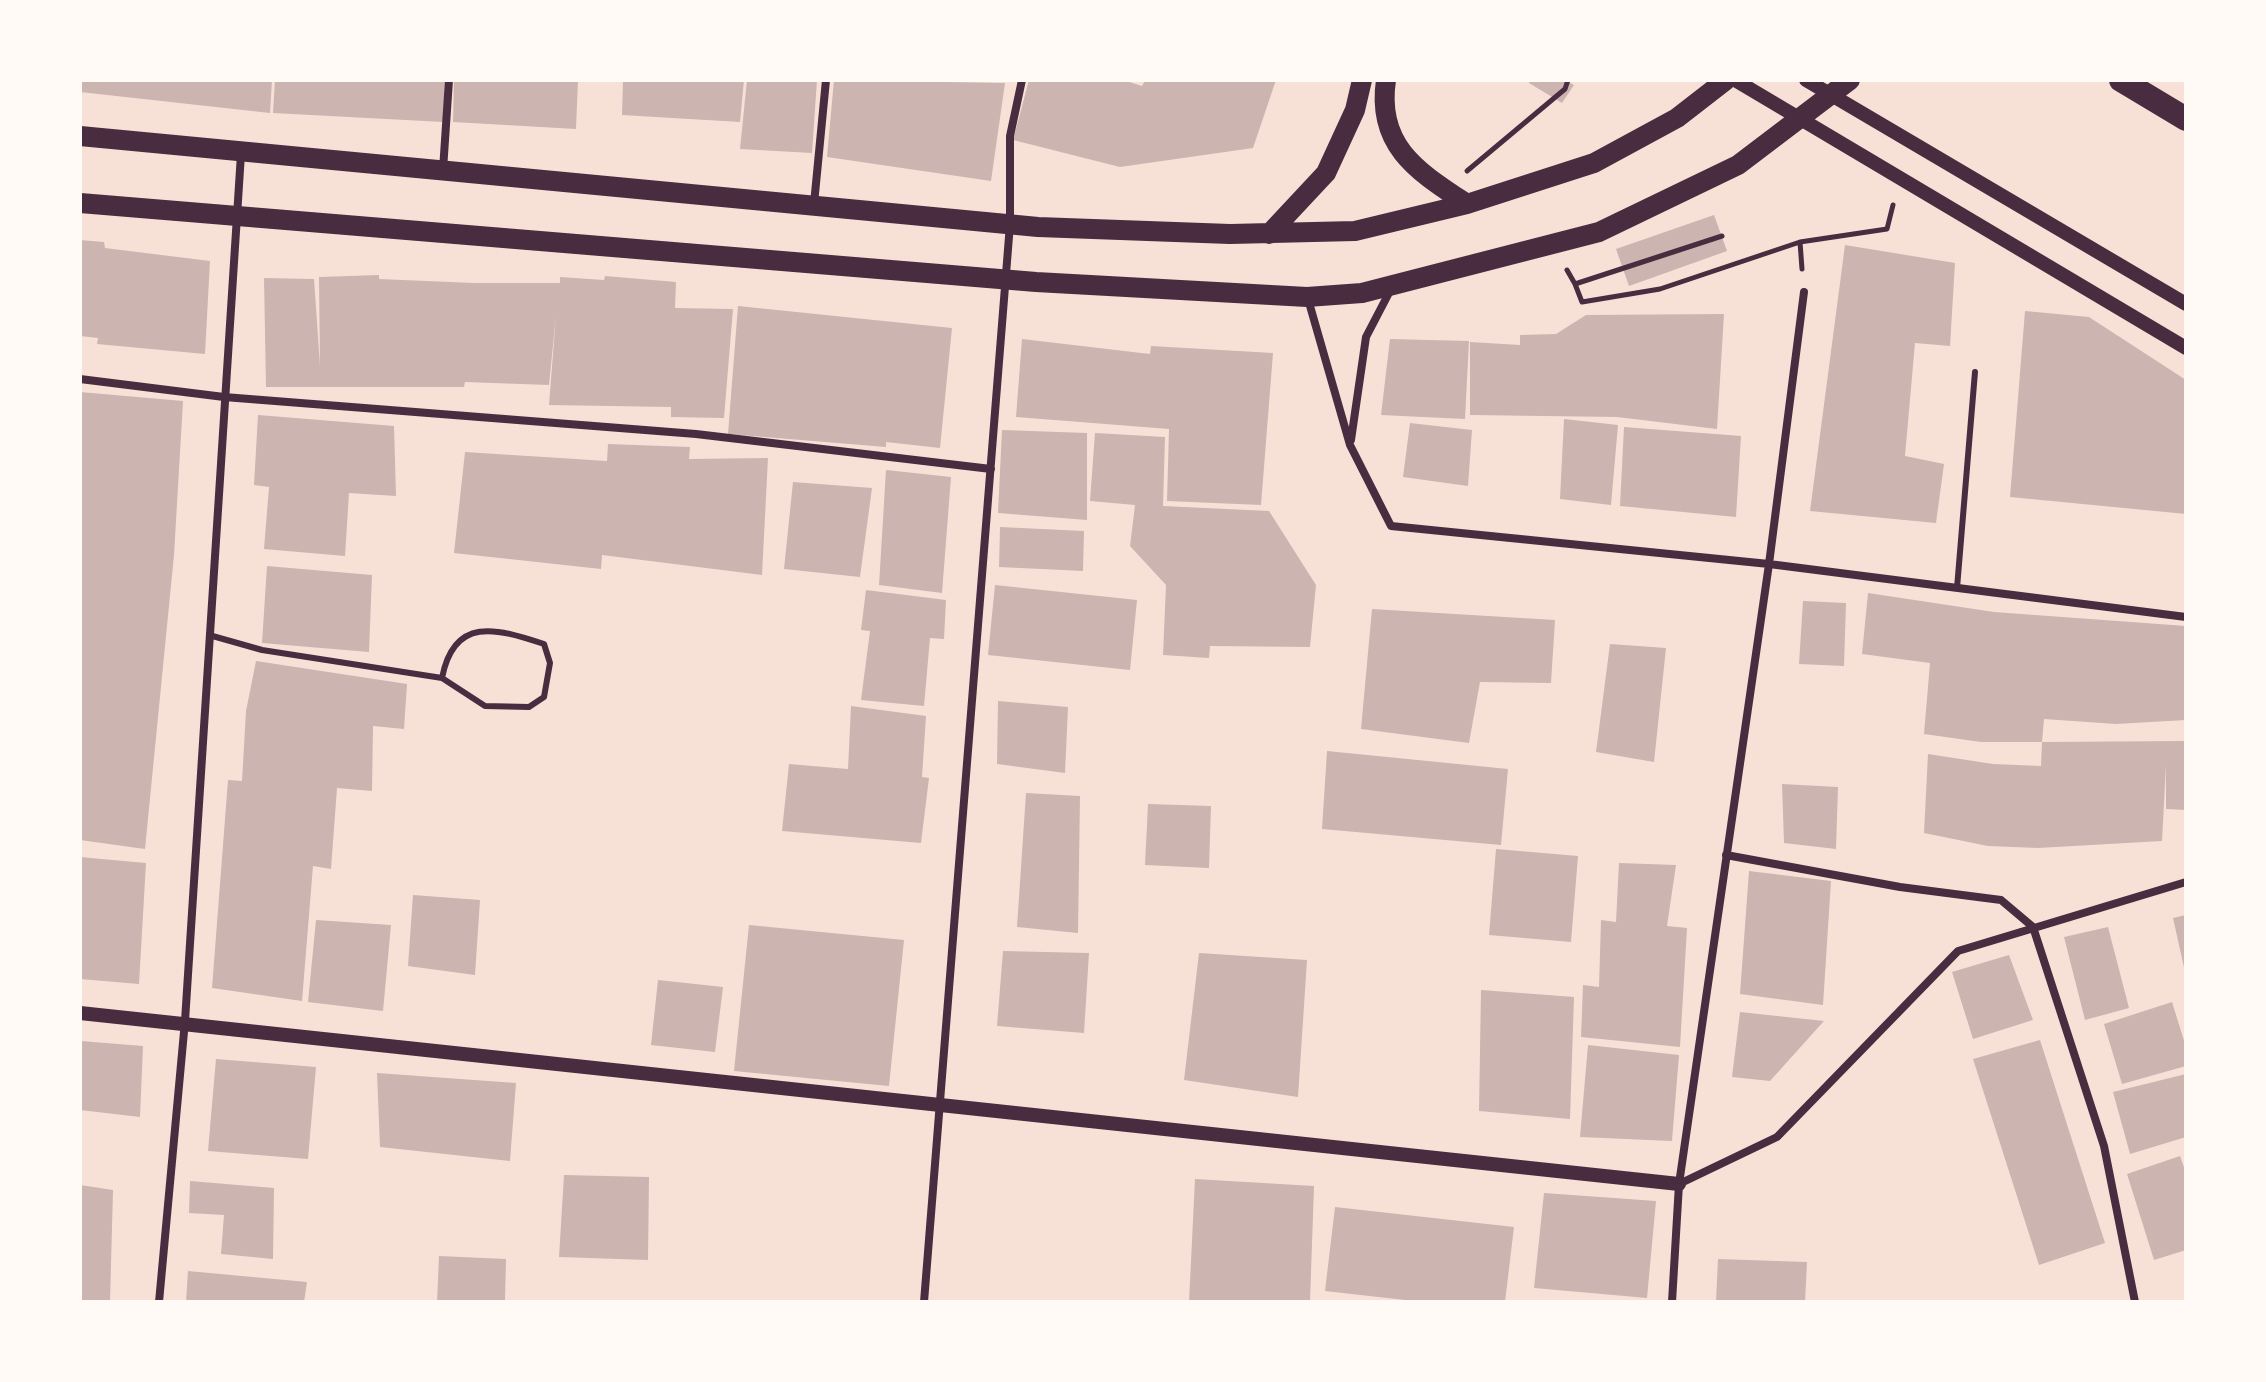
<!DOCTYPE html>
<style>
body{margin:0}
#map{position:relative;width:2266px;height:1382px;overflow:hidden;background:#f7e1d7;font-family:Cabin,sans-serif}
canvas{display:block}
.frame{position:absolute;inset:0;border:82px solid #fffaf5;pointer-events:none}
</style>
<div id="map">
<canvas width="2266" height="1382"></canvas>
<div class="frame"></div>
</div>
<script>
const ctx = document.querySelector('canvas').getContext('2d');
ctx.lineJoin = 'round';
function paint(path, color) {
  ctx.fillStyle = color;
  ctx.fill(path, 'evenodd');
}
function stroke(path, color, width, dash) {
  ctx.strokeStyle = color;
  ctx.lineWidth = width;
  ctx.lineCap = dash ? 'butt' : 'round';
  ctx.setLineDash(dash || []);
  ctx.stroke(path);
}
paint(new Path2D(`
 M80,80h192l-2,33 -190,-21z
 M275,80h170l-2,42 -170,-9z
 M454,80h124l-2,49 -123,-7z
 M623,80h121l-4,42 -118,-7z
 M747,80h70l-5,73 -72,-4z
 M834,80l171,3 -14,98 -164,-24z
 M1029,80h94l19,6 3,-6h131l-23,68 -133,19 -107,-27z
 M1530,80h35l9,5 -12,18 -33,-20z
 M1714,215l13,36 -98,35 -13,-37z
 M80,240l24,2 1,6 105,13 -5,93 -108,-10 1,-6 -18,-2z
 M1845,245l110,18 -5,83 -35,-3 -10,113 39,8 -8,59 -126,-12z
 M379,275v4l95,4h86v-6l44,3 1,-4 71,6 -1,26 58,1 -9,109 -53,-1v-10l-122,-2 7,-90 -7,70 -84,-3 -1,5h-198l-2,-109 50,1 6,87 -1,-89z
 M738,306l214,22 -12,120 -54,-6v5l-158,-13z
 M2025,311l64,6 97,63v134l-176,-17z
 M1724,314l-7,115 -100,-12 -147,-2v-73l50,3v-10l36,-1 30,-19z
 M1022,339l128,15 1,-8 122,7 -12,152 -94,-4 2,-72 -153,-12z
 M1390,339l79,2 -4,78 -84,-4z
 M80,392l103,9 -9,154 -29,294 -65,-9z
 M258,415l136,11 2,70 -47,-3 -4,63 -81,-7 5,-62 -15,-2z
 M1564,419l54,6 -7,80 -51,-6z
 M1410,423l62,7 -4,56 -65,-9z
 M1624,427l117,9 -5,81 -116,-11z
 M1002,430l85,3v87l-89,-7z
 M1095,433l70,4 -2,69 106,5 47,74 -6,62 -100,-1 -1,12 -46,-3 3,-70 -36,-39 5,-41 -45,-4z
 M608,444l82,3 -1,12 79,-1 -6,117 -160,-20 -1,14 -147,-16 11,-101 142,9z
 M886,470l65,7 -9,116 -63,-8z
 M793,482l79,6 -12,89 -76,-8z
 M1000,527l84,4 -1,40 -84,-4z
 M267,566l105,9 -3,77 -107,-9z
 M995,585l142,15 -7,70 -142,-15z
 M866,590l80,10 -2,39 -14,-1 -6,68 -63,-6 9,-69 -9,-1z
 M1868,593l126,19 192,14v94l-70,4 -72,-5 -2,23h-61l-57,-8 6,-71 -68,-9z
 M1803,601l43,2 -2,63 -45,-2z
 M1372,609l183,11 -4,63 -71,-1 -11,61 -108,-14z
 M1610,644l56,4 -12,114 -58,-10z
 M256,661l151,23 -3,45 -31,-3 -1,65 -35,-3 -6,81 -18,-3 -11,135 -90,-13 16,-208 14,1 4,-70z
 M998,701l70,6 -3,66 -68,-9z
 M851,706l75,10 -4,61 7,1 -8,65 -139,-12 7,-67 59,5z
 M2186,741v69l-20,-1v-44l-4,76 -124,7 -50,-2 -64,-13 4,-79 65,10 48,2 1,-24z
 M1327,751l181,18 -7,76 -179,-16z
 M1782,784l56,3 -2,62 -52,-6z
 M1026,793l54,3 -2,137 -61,-6z
 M1148,804l63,2 -2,62 -64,-3z
 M1496,849l82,7 -7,86 -82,-7z
 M80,857l66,6 -7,121 -59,-5z
 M1619,863l57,2 -9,61 20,2 -7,119 -99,-10 2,-52 16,2 2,-67 15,2z
 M1749,871l82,10 -8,124 -83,-11z
 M413,895l67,5 -5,75 -67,-9z
 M2186,915v56l-1,1 -12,-54z
 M316,920l75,5 -8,86 -75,-9z
 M749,925l155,15 -15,146 -155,-15z
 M2108,927l21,81 -44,12 -21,-83z
 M1003,951l86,2 -5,80 -87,-7z
 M1199,953l108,7 -9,137 -114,-17z
 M2009,955l24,65 -60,19 -21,-67z
 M658,980l65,7 -8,65 -64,-7z
 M1481,990l93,7 -4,122 -91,-8z
 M2172,1002l14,45v19l-64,18 -18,-60z
 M1740,1012l84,9 -54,60 -38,-4z
 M2040,1040l65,203 -66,22 -66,-206z
 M81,1041l62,5 -3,71 -60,-7z
 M1588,1045l91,10 -7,86 -92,-4z
 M216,1059l100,8 -8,92 -100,-8z
 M377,1073l139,10 -6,78 -130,-14z
 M2186,1074v63l-56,17 -17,-62z
 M2180,1156l6,17v77l-32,10 -27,-86z
 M564,1175l85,2 -1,83 -89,-3z
 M1195,1179l119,7 -4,116h-121z
 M190,1181l84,7 -1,71 -52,-5 3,-39 -35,-2z
 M80,1185l33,5 -3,112h-30z
 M1544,1193l112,8 -9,97 -113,-10z
 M1335,1207l179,20 -9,75h-82l-98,-11z
 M439,1256l67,3 -1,43h-68z
 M1718,1259l89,3 -2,40h-89z
 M188,1271l119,11 -3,20h-118z`), '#ccb4b1');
stroke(new Path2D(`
 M1467,171l98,-82 3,-9
 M1800,242l2,27
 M1567,270l8,14 147,-48
 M1575,284l7,18 78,-13 140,-47 87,-13 6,-24`), '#4a2c40', 5);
stroke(new Path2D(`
 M1957,588l18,-216
 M209,635l53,15 180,28 43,28 44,1 15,-10 6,-34 -6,-19c-48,-16 -90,-28 -102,34`), '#4a2c40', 6);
stroke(new Path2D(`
 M443,170l6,-90
 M814,204l12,-124
 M1308,299l42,146 41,81 378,38 417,53
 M80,379l144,18 472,37 295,35
 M1351,440l15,-103 25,-48
 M1726,855l174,32 101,13 32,27 71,219 31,156
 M1679,1184l98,-47 181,-186 228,-69
 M159,1302l26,-281 56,-867
 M924,1302l86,-1078v-88l12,-56
 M1672,1302l7,-118 90,-620 35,-272`), '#4a2c40', 8);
stroke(new Path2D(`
 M1735,80l451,268
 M1806,80l380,224
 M80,1013l1599,171`), '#4a2c40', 14);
stroke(new Path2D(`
 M1386,80c-10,67 33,92 81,124
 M80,136l958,91 192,7 125,-3 112,-27 127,-41 83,-45 49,-38
 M80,203l956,79 271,15 55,-4 237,-61 139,-67 112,-85
 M1269,234l57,-61 29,-63 7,-30`), '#4a2c40', 20);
stroke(new Path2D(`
 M2121,80l65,39`), '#4a2c40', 24);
</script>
